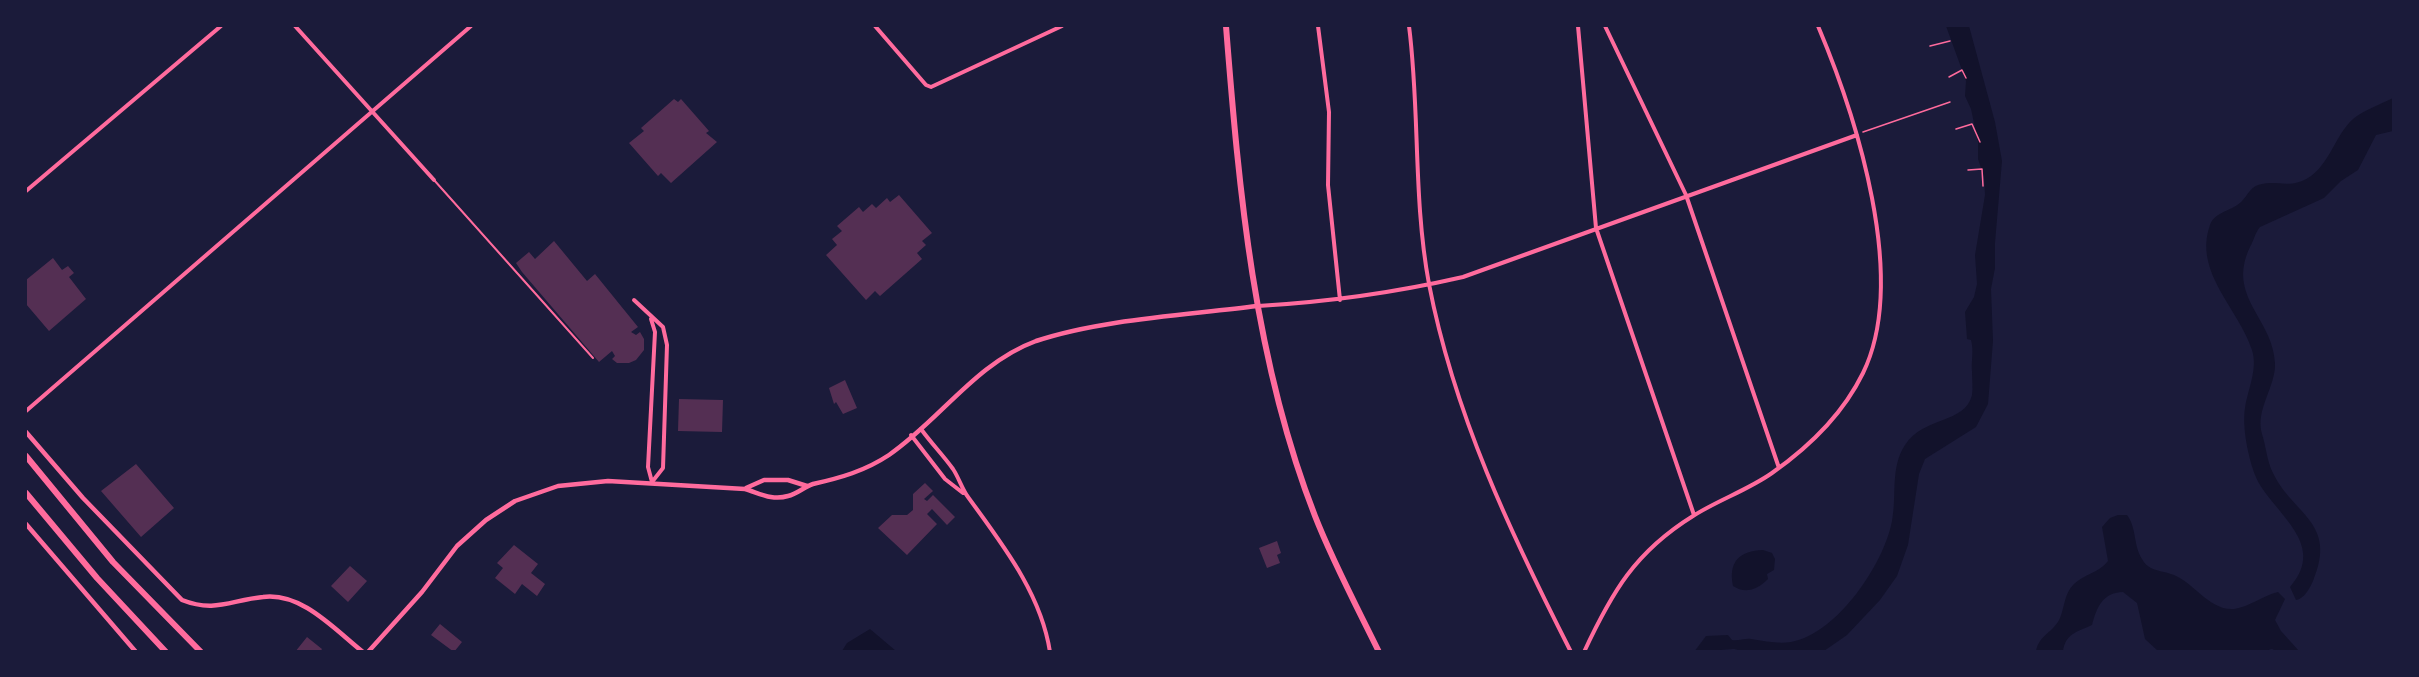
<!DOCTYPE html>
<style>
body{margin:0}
#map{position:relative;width:2419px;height:677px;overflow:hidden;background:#1b1b3a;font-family:"Work Sans",sans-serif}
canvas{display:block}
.frame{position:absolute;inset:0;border:27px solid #1b1b3a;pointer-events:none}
</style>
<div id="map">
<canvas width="2419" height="677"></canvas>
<div class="frame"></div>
</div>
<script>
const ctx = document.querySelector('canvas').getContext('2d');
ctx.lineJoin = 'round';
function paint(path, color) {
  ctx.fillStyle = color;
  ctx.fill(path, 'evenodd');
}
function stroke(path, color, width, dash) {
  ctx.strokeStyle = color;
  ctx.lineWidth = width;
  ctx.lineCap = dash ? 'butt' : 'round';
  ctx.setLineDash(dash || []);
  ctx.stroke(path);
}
paint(new Path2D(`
 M1946,26h23l26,96 7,39 -7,82v25l-4,21 2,52 -5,63 -12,23 -51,32 -6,15 -11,71 -11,31 -17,24 -33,35 -23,16 -78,1 -12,-3 -40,3 12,-16 22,-1 4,5c7,1 13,-2 19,-1 14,2 26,5 40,3 46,-8 93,-78 101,-121 5,-26 -2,-53 13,-76 19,-29 60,-21 67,-50 1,-7 0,-16 0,-23 -1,-11 2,-21 -1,-32l-4,-1 -2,-27 9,-15 3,-13 -2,-29 10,-60 -1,-18 -6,-18v-17l-7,-33 -6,-13 1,-15z
 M2393,98v33l-17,4 -18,35 -17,11 -17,17 -64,29c-5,6 -6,13 -10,20 -24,50 23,71 25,116 1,24 -20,46 -13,71 4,12 5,28 11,39 20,42 65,49 40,108 -3,7 -9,18 -17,19l-6,-13c40,-45 -21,-76 -35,-112 -7,-19 -13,-48 -10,-67 3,-19 13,-39 7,-58 -13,-41 -59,-78 -42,-125 5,-14 23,-14 32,-24 7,-7 8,-15 20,-17 13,-3 26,3 40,-3 27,-11 31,-44 51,-62 11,-9 28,-15 40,-21z
 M2118,515h9c10,13 6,30 15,44 7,13 20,11 32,16 20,8 36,36 60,34 15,-2 30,-14 44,-17l7,7 -10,21 6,11 18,20h-23l-4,-2 -11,3 -103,-1 -13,-12 -8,-36 -14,-11c-21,1 -26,15 -31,33 -15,7 -26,8 -29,26h-27c3,-16 18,-19 24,-33 5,-12 4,-24 14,-34 10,-10 25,-11 34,-23l-6,-34 8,-9z
 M1763,550l9,3 3,6 -1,11 -7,4 1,5c-11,11 -23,15 -35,7 -5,-25 7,-35 30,-36z
 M870,629l26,22h-54l5,-8z`), '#12122b');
paint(new Path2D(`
 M674,99l4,3 3,-3 28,32 -3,2 11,9 -46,41 -10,-10 -3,3 -29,-33 15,-12 -3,-3z
 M899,195l33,38 -10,8 4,4 -9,8 5,6 -42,37 -5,-5 -9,9 -40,-45 11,-10 -5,-6 10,-8 -5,-5 22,-19 4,5 9,-8 4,4 11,-10 3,4z
 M554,241l33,40 8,-7 43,53 -7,5 5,3 4,-3 4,7v11l-8,10 -7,3h-12l-5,-4 3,-3 -3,-5 -13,11 -77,-90 -6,-9 13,-11 6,7z
 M53,258l9,12 6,-4 6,7 -5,4 17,22 -37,32 -23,-27v-24z
 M845,380l12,28 -14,6 -7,-12 -2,2 -5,-16z
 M679,399l44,1 -1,32 -44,-1z
 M136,464l38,44 -33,29 -40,-46z
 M925,483l8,8 -9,8 3,2 6,-6 22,22 -8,8 -15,-16 -5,5 10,10 -30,31 -29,-27 14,-13h15l6,-5v-16z
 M1277,541l4,12 -4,2 3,8 -13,5 -8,-20z
 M514,545l24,19 -7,9 14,11 -8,12 -15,-12 -7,10 -20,-16 8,-10 -6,-5z
 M350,566l17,15 -19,21 -17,-16z
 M440,624l22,18 -8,10 -23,-17z
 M307,637l15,12 -2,3h-25z`), '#542f53');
stroke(new Path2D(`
 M1930,46l20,-5
 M1949,77l13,-7 4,8
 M1956,129l16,-5 8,18
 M1863,132l87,-30
 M1968,170l14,-1 1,17`), '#ff6b9d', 1.5);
stroke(new Path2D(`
 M434,180l159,178`), '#ff6b9d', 2);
stroke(new Path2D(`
 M295,26l139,154
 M875,26l51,59 5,2 131,-61
 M1318,26l11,86 -1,73 12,115
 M1409,26c11,85 4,173 20,258 25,130 82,250 142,368
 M1578,26l18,202 98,287
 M1605,26l81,169 93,273
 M26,191l195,-165
 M634,300l29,27 4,18 -4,123 -11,14
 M1258,306c71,-4 135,-13 205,-29l394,-142
 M651,319l4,13 -7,135 4,15
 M26,411l445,-385
 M921,429c10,14 22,26 32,40 6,9 9,20 15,28 34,47 73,96 82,155
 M911,435l34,44 18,14
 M1584,652c28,-60 51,-100 109,-136 25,-16 55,-26 79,-43 37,-26 71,-59 91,-100 46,-94 -7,-257 -45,-347`), '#ff6b9d', 4);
stroke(new Path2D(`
 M26,432l57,66 99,102c33,13 49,0 81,-3 39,-5 72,33 100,55
 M746,488l18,-8h24l19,6
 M26,524l110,128
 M368,652l54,-60 35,-46 29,-26 29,-19 43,-15 50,-5 137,8c14,4 27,12 43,7 9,-2 16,-9 25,-12 27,-6 52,-13 76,-29 51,-35 87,-92 147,-114 66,-22 152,-26 221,-35`), '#ff6b9d', 4.5);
stroke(new Path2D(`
 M1226,26c13,165 28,334 89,490 18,46 42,91 64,136`), '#ff6b9d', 6);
stroke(new Path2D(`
 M26,456l87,106 88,90
 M26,493l71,85 69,74`), '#ff6b9d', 6);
</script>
